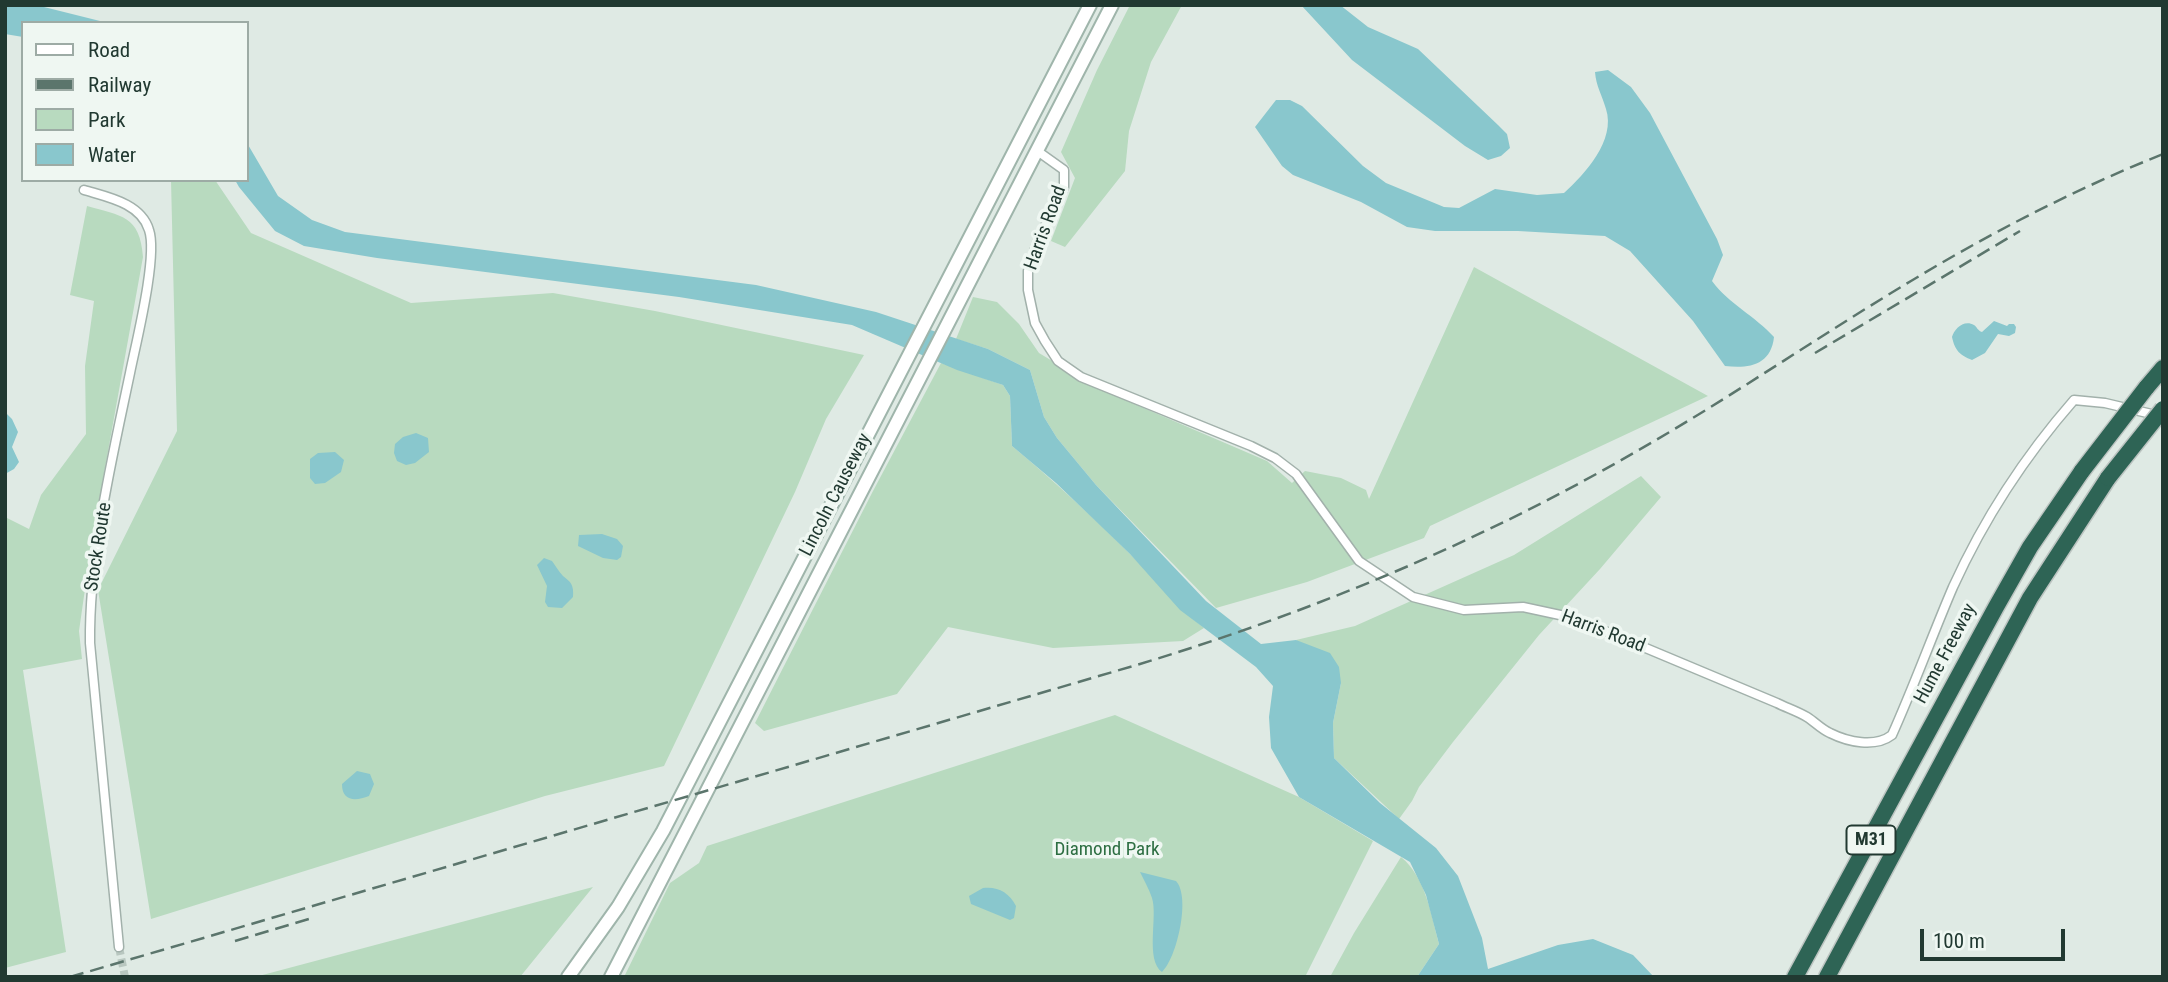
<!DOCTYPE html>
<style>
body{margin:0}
#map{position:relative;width:2168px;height:982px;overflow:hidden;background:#dfeae4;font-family:"Roboto Condensed",sans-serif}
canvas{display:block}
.frame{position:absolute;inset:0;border:7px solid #213931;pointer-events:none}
.legend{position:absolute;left:21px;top:21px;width:228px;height:161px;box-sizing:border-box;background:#eff7f2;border:2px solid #9daba5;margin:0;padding:9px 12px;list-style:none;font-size:21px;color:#213931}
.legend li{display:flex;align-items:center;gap:14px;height:35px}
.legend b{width:35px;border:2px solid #9daba5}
.scale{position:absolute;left:1920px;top:929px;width:145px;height:32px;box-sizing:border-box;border:4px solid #213931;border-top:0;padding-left:9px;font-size:21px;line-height:24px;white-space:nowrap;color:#213931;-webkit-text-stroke:5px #eff7f2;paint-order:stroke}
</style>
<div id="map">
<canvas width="2168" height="982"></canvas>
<div class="frame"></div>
<ul class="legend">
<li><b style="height:9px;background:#fff"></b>Road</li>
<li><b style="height:9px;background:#5b756c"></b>Railway</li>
<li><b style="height:19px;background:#b8dabf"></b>Park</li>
<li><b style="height:19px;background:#89c7cd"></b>Water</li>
</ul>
<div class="scale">100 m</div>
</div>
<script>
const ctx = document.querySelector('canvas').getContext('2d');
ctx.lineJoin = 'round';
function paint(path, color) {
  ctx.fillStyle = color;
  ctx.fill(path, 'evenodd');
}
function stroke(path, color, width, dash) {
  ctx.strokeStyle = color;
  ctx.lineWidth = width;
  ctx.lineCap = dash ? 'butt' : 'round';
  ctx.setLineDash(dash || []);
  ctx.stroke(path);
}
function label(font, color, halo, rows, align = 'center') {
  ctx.font = font + ' "Roboto Condensed",sans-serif';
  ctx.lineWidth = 7;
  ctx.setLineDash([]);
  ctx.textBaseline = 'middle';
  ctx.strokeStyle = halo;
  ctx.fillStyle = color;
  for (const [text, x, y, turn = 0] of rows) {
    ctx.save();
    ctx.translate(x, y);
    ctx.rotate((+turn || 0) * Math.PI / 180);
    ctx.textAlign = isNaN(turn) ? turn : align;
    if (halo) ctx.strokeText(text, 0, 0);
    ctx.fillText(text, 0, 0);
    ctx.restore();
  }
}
paint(new Path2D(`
 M1130,5h52l-31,57 -22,69 -4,40 -60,76 -14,-6 24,-63 -14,-26 36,-82z
 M171,180h44l36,53 160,70 142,-10 102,18 209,44 -38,64 -31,73 -131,274 -119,30 -394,123 -53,-329 79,-159z
 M87,206c34,10 53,9 56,51l-51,283 -13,91 3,28 -59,11 43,282 -61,16v-451l24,12 12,-34 45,-61 -1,-68 9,-65 -24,-6z
 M1474,267l234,129 -278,130 -6,12 -117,44 -91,26 -120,-123 -39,-47 -13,-21 -14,-47 -42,-21 -32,-10 17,-42 24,5 22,22 20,29 58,35 170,73 25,22 13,-12 36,7 25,12 3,9z
 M941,363l62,22 7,11 2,50c41,34 79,69 116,106 26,25 47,53 76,76l-21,13 -130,7 -105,-21 -51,67 -133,37 -9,-8 118,-232z
 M1641,476l20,21 -61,72 -61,66 -86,107 -34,45 -7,14 -13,18 -65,-61 -1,-35 8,-40 -45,-43 59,-14 159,-71z
 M1115,715l184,82 74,44 -68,136h-681l46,-94 29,-20 8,-17z
 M1401,857c25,21 30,57 38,87l-22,33h-87l24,-44z
 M593,887l-73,90h-265z`), '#b8dabf');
paint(new Path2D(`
 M5,5h31l72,18h-85v14l-18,-3z
 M1301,5h39l28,22 50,22 80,76 9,9 3,14 -9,8 -13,4 -23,-14 -113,-86z
 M1608,70l23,17 19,26 67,126 6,16 -11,26c17,23 43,35 62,56 -3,28 -25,32 -49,29l-32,-45 -63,-70 -25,-15 -87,-5h-83l-28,-4 -46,-25 -68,-27 -11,-9 -27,-39 21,-27h14l12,6 61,60 23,17 58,24 15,1 36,-19 42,6 27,-2c21,-19 52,-53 42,-84 -4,-14 -10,-23 -11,-37z
 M247,143l31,53 34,24 33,12 411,53 120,27 112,37 42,21 14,47 13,21 39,47 110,116 55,43 35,-4 34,13 9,14 2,16 -8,40 1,35 46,45 56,45 22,28 24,62 6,31 70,-24 35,-6 40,16 21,22h-237l22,-33 -13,-49 -16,-33 -111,-65 -28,-49 -2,-31 4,-31 -17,-19 -76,-57 -50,-56 -74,-71 -44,-37 -2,-50 -7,-11 -46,-15 -105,-45 -173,-28 -302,-39 -73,-12 -29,-15 -36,-44 -4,-7h12z
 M1994,321l13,5 2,-2h5l2,3 -1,6 -6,3 -11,-2 -13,19 -13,7c-12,-5 -17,-9 -20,-23 2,-8 12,-18 22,-12 3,2 4,6 8,7z
 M5,412l7,7 6,13 -6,15 7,15 -5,7 -9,5z
 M416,433l12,5 1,14 -14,11 -9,2 -9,-4 -3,-8 1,-9 8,-7z
 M335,452l9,8 -3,12 -16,11 -10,1 -5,-6v-19l8,-6z
 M602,534l15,5 6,7 -2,11 -4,3 -14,-2 -25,-12 1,-11z
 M544,558l8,3c3,4 7,11 11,15 8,6 11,9 10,21l-11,11 -14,-1 -3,-5 2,-16 -10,-21z
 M357,771l13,3 4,10 -5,12c-13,5 -27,6 -27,-12z
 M1140,872l36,9c15,16 1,77 -14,91 -17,-12 -4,-56 -10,-74 -3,-9 -8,-18 -12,-26z
 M983,888c14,-2 26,4 33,18l-2,12 -4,2 -39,-16 -2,-8z`), '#89c7cd');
stroke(new Path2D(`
 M119,947l6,30`), '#b9c7c0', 8, [8, 4]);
const street = new Path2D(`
 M1036,150l28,20v17l-27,56 -9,28v19l7,33 10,18 13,20 23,16 170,69 24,12 21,16 63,87 54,36 51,13 59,-3 51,11 203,85c10,5 20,8 30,14 8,5 14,12 23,16 18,9 45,15 62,2 22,-49 40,-99 61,-148 31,-68 72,-131 121,-187l31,3 55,13
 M84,190c23,7 57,13 65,40 9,26 -13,113 -19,143 -18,86 -41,182 -40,270l29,304`);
const secondary = new Path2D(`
 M568,977l50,-70 45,-76 427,-826
 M611,977l501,-972`);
const highway = new Path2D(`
 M2146,388l17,-20
 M1795,977l201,-370 34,-60 52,-76
 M1827,977l203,-379 78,-120`);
stroke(street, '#a2b1ab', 11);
stroke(secondary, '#9fb5ab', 16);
stroke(highway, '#bcc4c1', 19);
stroke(street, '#fff', 8);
stroke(secondary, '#fff', 12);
stroke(highway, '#2e6455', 16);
stroke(new Path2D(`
 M1815,353l205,-122
 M235,941l74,-22
 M70,977l1070,-313c174,-53 340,-122 497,-213 93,-53 182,-115 274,-170 81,-49 165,-92 252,-127`), '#5b756c', 2.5, [14, 7]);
const highwayBridge = new Path2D(`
 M2082,471l64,-83
 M2108,478l55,-69`);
stroke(highwayBridge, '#bcc4c1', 19, []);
stroke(highwayBridge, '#2e6455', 16);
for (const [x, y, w] of [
 [1871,840,49]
]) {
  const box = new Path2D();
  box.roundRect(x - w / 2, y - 14.5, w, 29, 5);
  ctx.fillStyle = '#eff7f2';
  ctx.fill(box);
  stroke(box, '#213931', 2);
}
label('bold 18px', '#213931', null, [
 ["M31",1871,840]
]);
label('19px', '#213931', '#eff7f2', [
 ["Harris Road",1046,228,-70],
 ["Lincoln Causeway",836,495,-63],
 ["Stock Route",99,547,-81],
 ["Harris Road",1603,632,21],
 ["Hume Freeway",1946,654,-62]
]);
label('19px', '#2d6e42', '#eff7f2', [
 ["Diamond Park",1107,850]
]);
</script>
